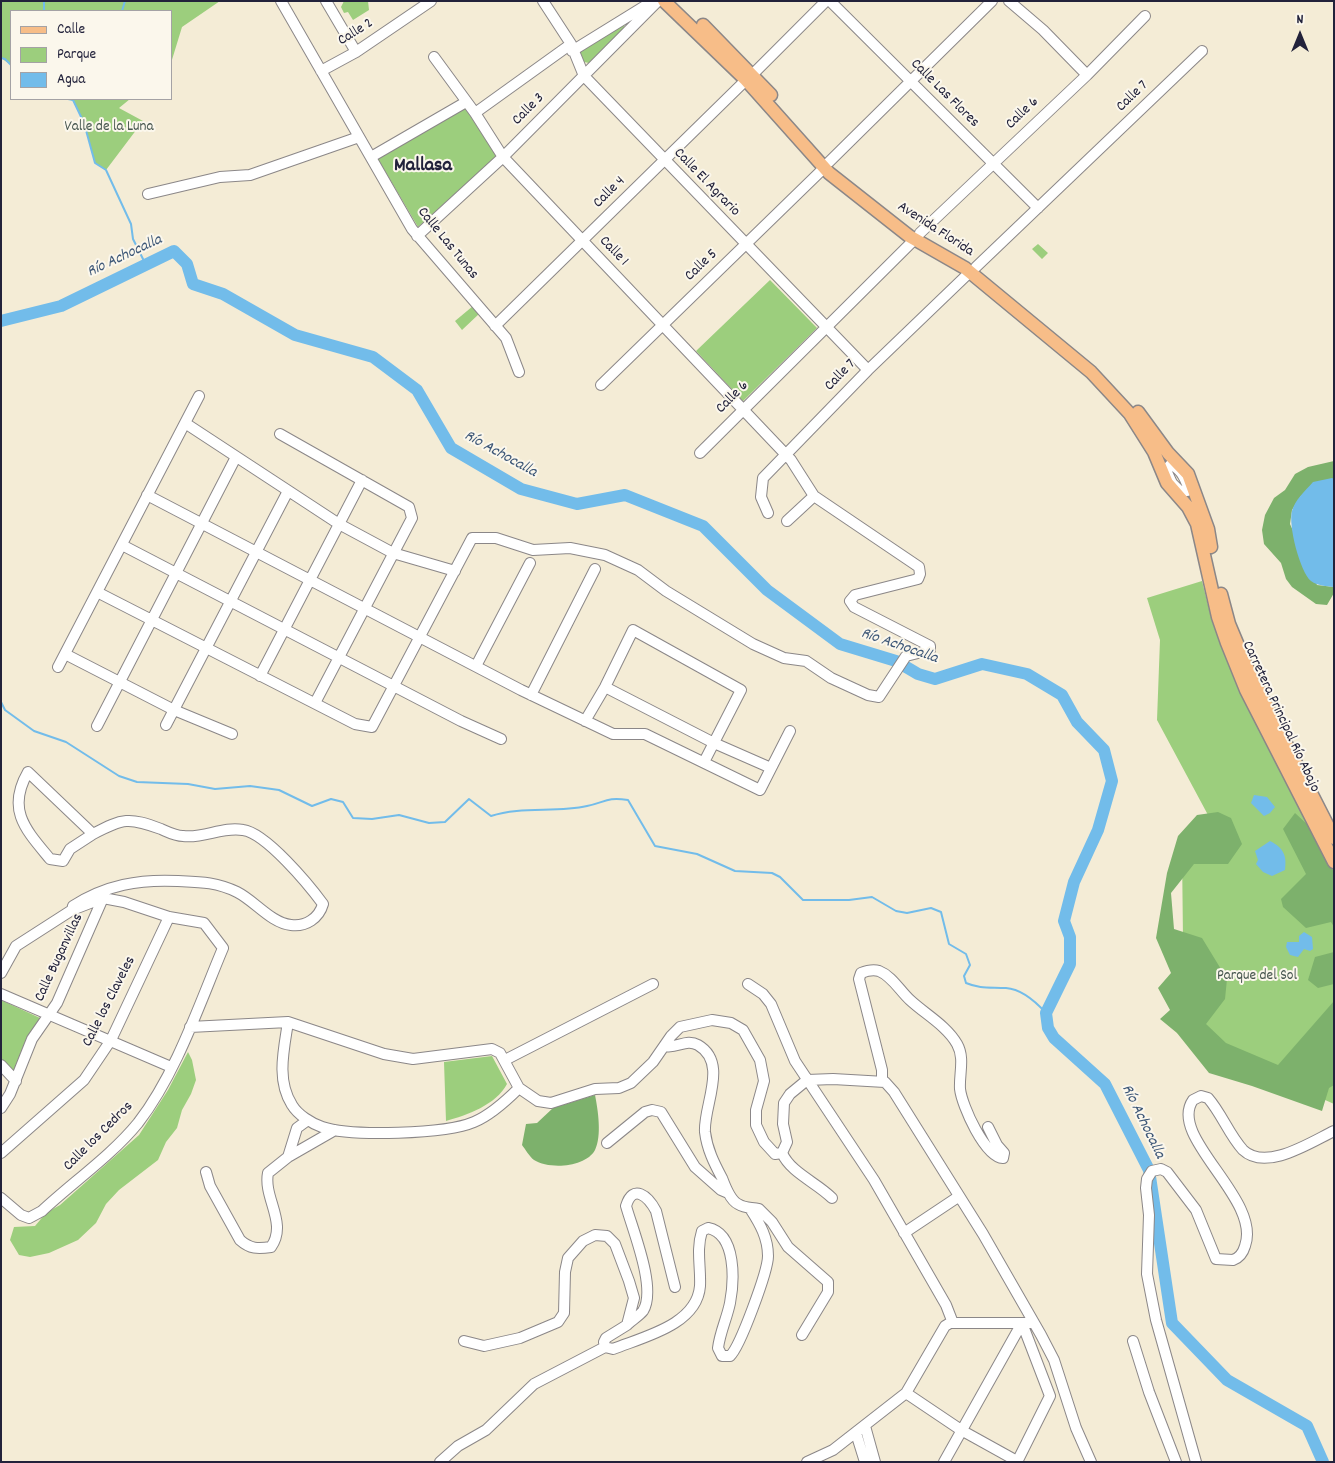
<!DOCTYPE html>
<meta charset="utf-8">
<style>
body{margin:0}
#map{position:relative;width:1335px;height:1463px;overflow:hidden;background:#f4ecd6;font-family:Dekko,sans-serif}
canvas{display:block}
.frame{position:absolute;inset:0;border:2px solid #22223b;pointer-events:none}
.legend{position:absolute;left:10px;top:10px;width:162px;height:90px;box-sizing:border-box;background:#fbf7ec;border:1px solid #a4a2a5;margin:0;padding:6px 9px;list-style:none;font-size:15px;color:#22223b}
.legend li{display:flex;align-items:center;gap:10px;height:25px}
.legend b{width:25px;border:1px solid #a4a2a5}
.north{position:absolute;left:1275px;top:10px;width:50px;height:50px;-webkit-text-stroke:4px #fbf7ec;paint-order:stroke;rotate:0deg;font-size:14px;font-weight:700;line-height:20px;text-align:center;color:#22223b}
.north::after{content:'';display:block;margin:auto;width:18px;height:22px;background:#22223b;clip-path:polygon(50% 0,100% 100%,50% 72%,0 100%)}
</style>
<div id="map">
<canvas width="1335" height="1463"></canvas>
<div class="frame"></div>
<ul class="legend">
<li><b style="height:6px;background:#f7bd88"></b>Calle</li>
<li><b style="height:14px;background:#9cce7d"></b>Parque</li>
<li><b style="height:14px;background:#72bcea"></b>Agua</li>
</ul>
<div class="north">N</div>
</div>
<script>
const ctx = document.querySelector('canvas').getContext('2d');
ctx.lineJoin = 'round';
function paint(path, color) {
  ctx.fillStyle = color;
  ctx.fill(path, 'evenodd');
}
function stroke(path, color, width, dash) {
  ctx.strokeStyle = color;
  ctx.lineWidth = width;
  ctx.lineCap = dash ? 'butt' : 'round';
  ctx.setLineDash(dash || []);
  ctx.stroke(path);
}
function label(font, color, halo, rows, align = 'center') {
  ctx.font = font + ' Dekko,sans-serif';
  ctx.lineWidth = 4;
  ctx.setLineDash([]);
  ctx.textBaseline = 'middle';
  ctx.strokeStyle = halo;
  ctx.fillStyle = color;
  for (const [text, x, y, turn = 0] of rows) {
    ctx.save();
    ctx.translate(x, y);
    ctx.rotate((+turn || 0) * Math.PI / 180);
    ctx.textAlign = isNaN(turn) ? turn : align;
    if (halo) ctx.strokeText(text, 0, 0);
    ctx.fillText(text, 0, 0);
    ctx.restore();
  }
}
paint(new Path2D(`
 M1,1h219l-38,26 -11,36v-52h-160v54l-10,-7z
 M344,1h24l1,9 -16,10 -5,-8 -4,1 -3,-6z
 M629,21l-5,5 1,2 -36,35 -5,-1 -4,-11z
 M68,99h62l-11,9 24,13 -37,49 -11,-7 -11,-40 -11,-22z
 M465,108l30,46v4l-77,69 -40,-68z
 M1038,244l10,9 -6,6 -10,-10z
 M770,280l47,48 -74,73 -47,-50z
 M473,306l7,7 -18,17 -7,-9z
 M1202,581l10,40 17,45 105,206v232l-157,-71 6,-93 -1,-89 26,-36 -51,-95 3,-80 -13,-42z
 M1,1000l39,18 -13,19 -14,35 -12,-10z
 M188,1052l4,8 4,20 -5,14 -9,16 -5,18 -11,14 -8,18 -39,30 -13,14 -10,19 -18,17 -29,13 -19,4 -11,-2 -9,-15 4,-13 21,-1 11,-13 14,-8 79,-70 29,-45z
 M492,1056l15,28c-11,21 -40,31 -61,37l-2,-59z`), '#9cce7d');
paint(new Path2D(`
 M1334,461v18l-33,17 -9,14 -2,14 27,61 17,2v6l-7,12 -11,-1 -24,-17 -6,-8 -5,-16 -17,-19 -2,-14 3,-15 9,-17 11,-8 10,-16 13,-7z
 M1218,812l13,6 11,26 -14,20h-34l-23,29 3,36 28,9 25,41 -2,20 -19,25 20,19 52,22 56,-64v84l-5,3 -7,23 -70,-25 -43,-13 -32,-40 -17,-14 10,-9 -12,-22 13,-15 -15,-35 11,-65 11,-37 19,-21z
 M1295,813l14,13 25,46v55l-3,-5 -25,6 -23,-21 -2,-8 25,-25 -23,-45z
 M1334,952v32l-16,4 -10,-8 7,-23z
 M595,1095c3,15 7,41 0,55 -9,17 -45,20 -61,10 -4,-3 -9,-11 -12,-15l4,-21 11,-1 16,-15z`), '#7db16c');
paint(new Path2D(`
 M1332,478l2,1v108c-8,-1 -16,-1 -23,-6 -11,-9 -23,-56 -19,-70 3,-11 13,-20 21,-29z
 M1254,795l13,2 8,10 -5,6 -6,3 -13,-13z
 M1270,841c14,7 17,15 15,29l-13,6 -9,-4 -7,-8 2,-4 -3,-9z
 M1304,932l8,5 1,12 -3,2 -6,-2 -6,8 -8,-2 -4,-8 1,-5h12v-6z`), '#72bcea');
stroke(new Path2D(`
 M44,11v-10
 M122,11l3,-10
 M1,58l4,1 6,6
 M68,99l5,1 11,23 11,40 11,7 25,54 2,15 12,24
 M1,702l4,8 29,21 32,11 53,34 18,6 51,2 27,5 35,-3 29,4 33,16 19,-7 12,3 10,16 19,1 27,-4 30,8 16,-1 24,-23 22,17c30,-10 65,-3 96,-10 19,-4 19,-9 41,-6l27,46 42,8 38,17 37,2 8,4 23,23h46l23,-3 24,14 11,2 24,-5 10,4 8,32 17,10 4,11 -6,11 2,7c14,6 25,4 40,5 15,1 30,14 40,25`), '#72bcea', 2);
stroke(new Path2D(`
 M1,321l60,-15 113,-55 13,13 6,20 30,10 72,41 78,22 44,33 34,58 70,41 56,15 48,-9 78,31 64,64 73,54 56,17 22,13 17,5 47,-15 45,10 35,21 15,27 27,28 8,31 -14,49 -24,52 -10,39 6,16v27l-24,49 2,15 6,10 51,46 44,86 23,153 55,57 80,46 16,36`), '#72bcea', 12);
const minor = new Path2D(`
 M281,1l131,228 94,109 13,34
 M326,1l30,51
 M543,1l28,43 13,32 284,294
 M830,1l208,207
 M1009,1l34,29 44,45
 M572,51l81,-50
 M321,71l35,-19 75,-51
 M753,74l73,-73
 M475,113l96,-69
 M371,157l95,-55
 M829,162l163,-161
 M148,194l72,-17 30,-2 109,-38
 M920,233l167,-158 58,-59
 M417,236l86,-79 155,-156
 M976,267l226,-216
 M495,326l251,-246
 M601,385l223,-217
 M185,423l154,101 54,29 62,18
 M280,434l129,73 3,11 -97,185
 M700,453l215,-214
 M1170,465c10,2 15,13 18,22l-1,4h-7l-8,-8 -6,-13z
 M147,495l374,195 92,44h32l115,56 30,-59
 M768,513l-7,-16 2,-19 105,-108 102,-98
 M787,521l27,-25
 M122,545l339,176 40,18
 M97,592l258,132 17,3 100,-189h24l37,12 37,-2 35,7 33,15 28,21 87,53 31,14 22,3 25,17 37,17 11,2 27,-41 24,-6v-4l-76,-39 -4,-6 5,-6 63,-16 2,-5 -1,-7 -105,-71 -23,-36 -288,-303 -28,-44 -41,-56
 M65,654l109,56 58,24
 M476,666l54,-103
 M58,667l141,-271
 M260,676l102,-196
 M605,687l109,56 57,25
 M531,695l64,-126
 M585,721l20,-34 28,-57 108,60 -37,72
 M166,725l122,-234
 M97,726l139,-269
 M72,910l1,-4c33,-21 66,-27 105,-25 22,1 38,1 59,11 18,9 34,31 54,33 15,2 28,-7 32,-21 -14,-19 -57,-71 -80,-74 -20,-4 -40,9 -60,6 -8,0 -15,-4 -22,-7 -32,-12 -38,-11 -68,5l-65,-62c-22,38 -2,58 22,87l13,2 7,-12 23,-15
 M1,973l15,-27 56,-36 31,-12 21,4 45,15 35,6 19,25c-24,57 -47,126 -85,175 -27,33 -65,59 -96,88l-13,7 -8,-3 -20,-17
 M748,984l15,10 8,10 24,57 79,119 72,125 7,18
 M1,994l170,73
 M288,1022c-4,27 -12,58 4,83 6,10 19,18 30,22 29,10 124,7 152,-5 17,-7 32,-21 45,-34
 M190,1027l98,-5 96,32 29,5 79,-10 8,4 19,35 19,13 13,2 44,-14 24,-1 12,-5 22,-21 18,-26 9,-9 32,-7 19,3 12,7 17,30 4,21 -8,29v15l8,17 11,12 7,-1 5,-11 -4,-18 1,-21 6,-9 17,-14 26,-1 52,3 9,10 89,142 58,101 13,25 22,68 15,34
 M665,1046c12,3 21,-8 33,-1 31,18 5,61 7,87 2,17 9,31 17,46 3,8 8,22 16,26 8,5 14,3 21,5l13,13 16,25 40,35v10l-26,43
 M505,1060l148,-76
 M1,1065l15,16
 M882,1081v-11l-23,-91 2,-6c5,-2 12,-4 18,-2 13,5 21,20 31,29 15,14 37,26 47,44 8,14 2,30 3,45 2,17 25,68 43,69l1,-5 -7,-8 -9,-18
 M1,1108l9,-14 22,-55 25,-36 46,-105
 M607,1143l38,-31 7,-2 9,2 34,55 26,23 7,3
 M1,1153l83,-73 27,-40 58,-123
 M782,1153c9,20 34,29 50,45
 M288,1157l47,-27
 M206,1172l4,14 30,54c10,9 18,9 31,7 17,-24 -8,-49 -3,-74l20,-16 9,-29 11,-8
 M904,1233l54,-36
 M628,1324c4,-4 11,-8 15,-13 14,-22 -10,-80 -17,-105 7,-23 22,-10 30,5l19,76
 M464,1341l20,5 36,-8 38,-16 6,-9 1,-41 3,-14 15,-17 12,-6 12,1 8,8 14,37 5,17 -7,27 -21,13 -2,4 1,5 8,2c30,-12 84,-24 87,-63 1,-19 -4,-36 2,-55l6,-3c29,6 26,54 22,75 -3,15 -10,29 -12,45l4,8h8c10,-9 38,-85 38,-100 0,-18 -8,-32 -17,-46
 M1133,1341l16,51 27,70
 M906,1393l55,37 56,31
 M865,1426l10,36
 M856,1433l9,29
 M440,1462l18,-16 28,-16 48,-46 71,-37
 M807,1462l26,-12 73,-57 39,-67 5,-3h83
 M944,1462l78,-139
 M1017,1462l33,-66 -28,-73
 M1196,1462l-40,-142 -9,-46 2,-59 -3,-27 1,-9 5,-8 9,-2 6,3 29,38 20,49 17,1c6,-2 10,-7 12,-14 17,-47 -78,-109 -52,-146l8,-4 7,2c14,16 21,37 35,52 23,22 68,-8 91,-19`);
const major = new Path2D(`
 M664,1l82,79 83,93 80,63 56,32 126,104 39,42 24,38 13,31 21,24 9,17 21,93 9,26 19,47 88,172
 M703,25l68,70
 M1138,412l30,41 20,21 20,55 3,18
 M1221,594l8,30 18,43 87,171`);
stroke(minor, '#8b8788', 12);
stroke(major, '#8b8788', 15);
stroke(minor, '#fff', 10);
stroke(major, '#f7bd88', 12);
label('15px', '#22223b', '#fbf7ec', [
 ["Calle 2",356,33,-32],
 ["Calle Las Flores",944,94,45],
 ["Calle 7",1133,97,-44],
 ["Calle 3",529,110,-45],
 ["Calle 6",1023,114,-44],
 ["Calle El Agrario",706,183,46],
 ["Calle 4",610,193,-45],
 ["Avenida Florida",935,230,33],
 ["Calle Las Tunas",447,244,51],
 ["Calle 1",613,252,46],
 ["Calle 5",702,266,-44],
 ["Calle 7",841,376,-46],
 ["Calle 6",733,398,-45],
 ["Carretera Principal Río Abajo",1280,717,65],
 ["Calle Buganvillas",60,958,-65],
 ["Calle los Claveles",110,1002,-63],
 ["Calle los Cedros",99,1137,-45]
]);
label('15px', '#47564f', '#fbf7ec', [
 ["Valle de la Luna",109,128],
 ["Parque del Sol",1257,977]
]);
label('italic 16px', '#3e5878', '#fbf7ec', [
 ["Río Achocalla",125,257,-25],
 ["Río Achocalla",500,455,29],
 ["Río Achocalla",899,647,19],
 ["Río Achocalla",1142,1122,64]
]);
label('bold 20px', '#22223b', '#fbf7ec', [
 ["Mallasa",423,167]
]);
</script>
